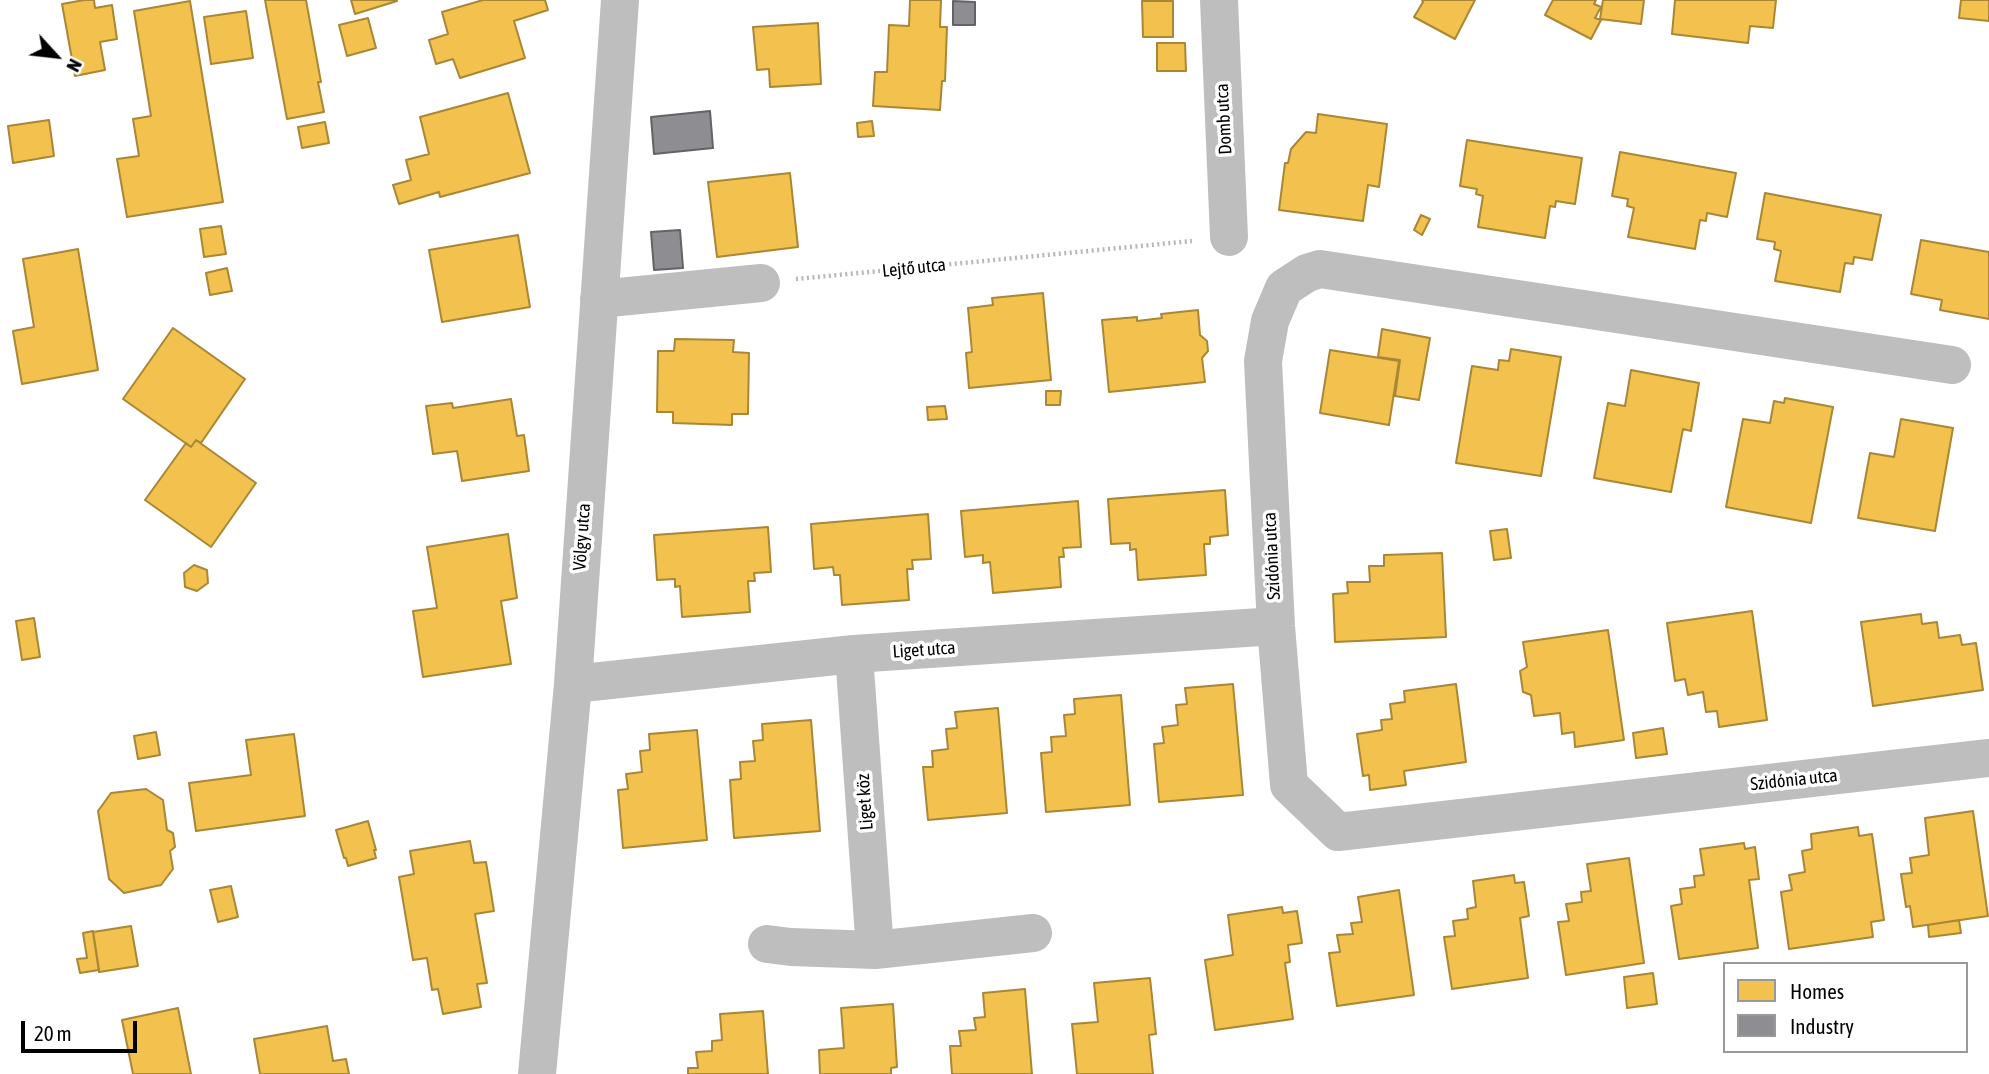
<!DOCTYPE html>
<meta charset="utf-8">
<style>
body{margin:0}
#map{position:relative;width:1989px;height:1074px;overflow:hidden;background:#fff;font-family:"Asap Condensed",sans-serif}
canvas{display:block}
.legend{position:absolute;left:1723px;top:962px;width:245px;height:91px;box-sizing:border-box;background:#fff;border:2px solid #999;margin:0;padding:9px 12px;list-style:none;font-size:21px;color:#000}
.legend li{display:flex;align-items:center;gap:14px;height:35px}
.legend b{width:35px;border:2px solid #999}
.north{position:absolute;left:21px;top:21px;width:70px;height:70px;-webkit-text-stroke:5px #fff;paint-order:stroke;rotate:117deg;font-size:19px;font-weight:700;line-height:28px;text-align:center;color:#000}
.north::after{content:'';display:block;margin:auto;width:24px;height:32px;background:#000;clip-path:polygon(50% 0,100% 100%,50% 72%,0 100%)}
.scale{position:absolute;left:21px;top:1021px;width:116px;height:32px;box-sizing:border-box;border:4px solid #000;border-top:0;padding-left:9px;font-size:21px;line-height:24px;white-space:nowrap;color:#000;-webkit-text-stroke:5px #fff;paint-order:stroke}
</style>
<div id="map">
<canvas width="1989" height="1074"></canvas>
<ul class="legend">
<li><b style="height:19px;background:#f2c14e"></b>Homes</li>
<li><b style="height:19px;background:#8d8d92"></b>Industry</li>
</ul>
<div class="north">N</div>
<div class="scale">20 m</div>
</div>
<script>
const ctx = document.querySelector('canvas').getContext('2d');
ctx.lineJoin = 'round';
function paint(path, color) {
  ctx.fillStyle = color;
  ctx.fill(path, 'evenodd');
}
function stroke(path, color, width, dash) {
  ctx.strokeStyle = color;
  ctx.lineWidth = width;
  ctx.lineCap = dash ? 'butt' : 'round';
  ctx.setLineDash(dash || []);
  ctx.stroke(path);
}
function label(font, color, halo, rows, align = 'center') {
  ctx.font = font + ' "Asap Condensed",sans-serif';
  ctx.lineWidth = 7;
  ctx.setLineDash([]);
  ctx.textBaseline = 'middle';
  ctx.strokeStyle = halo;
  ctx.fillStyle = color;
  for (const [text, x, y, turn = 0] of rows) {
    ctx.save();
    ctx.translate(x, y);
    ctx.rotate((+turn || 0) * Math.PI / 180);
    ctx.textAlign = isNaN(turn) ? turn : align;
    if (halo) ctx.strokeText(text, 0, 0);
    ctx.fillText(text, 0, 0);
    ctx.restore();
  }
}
const homes = new Path2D(`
 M84,0h10l1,8 17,-3 5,34 -17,3 5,28 -30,6 -13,-72z
 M265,0h41l15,82h-3l6,30 -37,7z
 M351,0h45l1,1 -42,13z
 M483,0h62l3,10 -34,11 11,37 -65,20 -7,-19 -17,5 -7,-24 19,-6 -6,-22z
 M910,0h31l-1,27h7l-2,54h-3l-2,29 -67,-4 2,-34h12l2,-47 20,1z
 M1422,0h53l-20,39 -41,-22 9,-15z
 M1553,0h43l-2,4 7,3 -6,11 6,2 -10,19 -46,-24z
 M1603,0h41l-3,24 -41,-5z
 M1675,0h101l-3,28 -23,-2 -2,17 -76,-9z
 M1961,0h28v21l-30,-3z
 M190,1l33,201 -96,15 -10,-58 22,-3 -6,-37 18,-3 -17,-105z
 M1142,1h31v36h-30z
 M246,11l7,47 -42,6 -7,-47z
 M368,18l8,30 -29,8 -8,-31z
 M818,23l3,61 -51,3 -1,-18 -12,1 -4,-43z
 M1157,43h28l1,28h-29z
 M508,93l22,80 -90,24 -1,-5 -40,12 -6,-19 18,-5 -5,-20 23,-6 -9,-37z
 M1318,114l69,10 -8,63 -11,-2 -5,36 -84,-11 6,-47h3l3,-14 15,-17 10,1z
 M49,120l5,36 -41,7 -5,-37z
 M872,121l2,15 -16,1 -1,-14z
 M325,122l4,21 -27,5 -4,-21z
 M1467,140l115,18 -7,46 -19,-3 -1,6 -5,-1 -5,32 -67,-11 5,-31 -7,-2 1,-5 -17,-3z
 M1620,152l116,21 -9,44 -20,-4 -1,8 -6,-1 -5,29 -67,-12 6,-29 -7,-2 1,-7 -16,-3z
 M790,173l8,74 -81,10 -9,-75z
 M1765,193l116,22 -9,45 -18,-3 -1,7 -8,-1 -5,29 -65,-11 6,-30 -7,-2 1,-7 -18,-3z
 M1421,215l9,4 -8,16 -8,-5z
 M221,226l5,28 -22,3 -4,-28z
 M518,235l12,72 -88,15 -13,-72z
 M1921,240l68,12v67l-49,-9 2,-10 -31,-6z
 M78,249l20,121 -76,14 -9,-53 21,-4 -11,-68z
 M227,268l5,23 -22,4 -4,-22z
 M1043,293l8,87 -82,8 -3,-35 6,-1 -4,-44 25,-3 -1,-7z
 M1198,310l2,25 7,6 1,10 -6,7 3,24 -96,10 -7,-72 35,-3v4l25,-3 -1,-4z
 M173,328l72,51 -44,64 -5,-3 -5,7 -68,-48z
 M1382,329l48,9 -11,62 -24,-4 5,-36 -22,-3z
 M675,339l59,1 -1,12 16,1 -1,61h-16v11l-59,-2v-11h-16l1,-61h16z
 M1511,349l50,8 -20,119 -85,-13 16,-97 26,4 1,-10 10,1z
 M1330,350l69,11 -10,64 -69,-12z
 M1631,370l68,13 -8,48 -8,-2 -12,63 -77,-14 14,-75 17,3z
 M1046,391h15l-1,14h-14z
 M1785,398l48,9 -22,116 -85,-16 17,-88 27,4 4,-22 10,2z
 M511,399l6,37 7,-1 5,36 -67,10 -5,-30 -24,3 -7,-48 26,-3 1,5z
 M945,406l2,13 -19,1 -1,-13z
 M1901,419l52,9 -18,103 -77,-13 12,-65 24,4z
 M196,440l60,43 -45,64 -66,-47 41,-57 5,4z
 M1225,490l3,45 -18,2v7h-6l2,31 -68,5 -2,-31 -6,1v-7l-19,1 -3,-45z
 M1078,501l3,46 -18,1 1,9h-5l2,30 -68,6 -3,-31 -7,1v-8l-18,2 -4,-46z
 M928,514l3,45 -19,1 1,9h-6l2,31 -67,5 -2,-30h-6l-1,-8 -19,2 -3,-45z
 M768,527l3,45 -17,1 1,8h-7l2,31 -68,5 -2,-31 -5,1v-8l-18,1 -3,-45z
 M1507,529l4,29 -17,2 -4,-29z
 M508,534l9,64 -16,3 10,63 -88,13 -10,-66 24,-3 -10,-61z
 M1442,553l4,84 -111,5 -2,-48 15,-1 -1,-11h23l-1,-16h15v-11z
 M194,565l13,5 1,13 -11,8 -12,-4 -1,-14z
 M1752,611l15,109 -48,7 -2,-16 -11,1 -3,-20 -15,3 -3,-16 -10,2 -8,-58z
 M1921,614l1,10 15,-2 2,16 21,-3 2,10 14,-2 7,47 -110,16 -12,-84z
 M34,618l6,39 -18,3 -6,-39z
 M1608,630l16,110 -49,7 -1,-15 -12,2 -2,-21 -26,3 -3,-21 -8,-3 -3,-21 7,-4 -4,-25z
 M1233,684l10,111 -84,7 -5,-58 10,-1 -2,-16 16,-2 -2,-20 11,-1 -2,-16z
 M1456,684l10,78 -62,9 2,14 -36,5 -1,-15 -6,1 -6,-42 25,-4 -1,-10 11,-1 -2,-15 15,-2 -1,-11z
 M1121,695l9,110 -84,7 -5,-59 11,-1 -1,-15 15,-1 -2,-21 11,-1 -1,-15z
 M998,708l9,105 -79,7 -5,-53h10l-1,-16 16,-2 -2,-20 11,-1 -2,-16z
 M811,720l9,111 -86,7 -4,-58 11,-1 -1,-17 15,-1 -2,-20 10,-1 -1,-16z
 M1663,728l4,26 -31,4 -3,-25z
 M697,730l10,110 -84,8 -5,-58 10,-1 -2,-15 16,-2 -2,-21 10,-1 -1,-16z
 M156,732l4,23 -22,4 -4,-23z
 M294,734l11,82 -109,15 -7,-48 62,-8 -5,-35z
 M146,789l17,11 4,30 6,3 2,14 -5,4 3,18 -12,16 -37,8 -15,-14 -11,-68 13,-18z
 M1973,811l15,105 -75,11 -3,-21 -4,1 -5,-33 11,-1 -2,-15 19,-3 -4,-37z
 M368,821l8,29h-2l2,8 -28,8 -2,-8h-2l-8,-28z
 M1858,827l1,9 13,-2 12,86 -13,2 2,15 -84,12 -8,-57 11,-2 -3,-15 16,-3 -3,-21 10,-2 -1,-15z
 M470,841l4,22 12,-1 8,49 -19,3 12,69 -10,1 4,23 -38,7 -5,-25 -6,1 -5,-32 -14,2 -14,-83 15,-3 -4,-23z
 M1744,843l1,6 10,-2 4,32 -10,1 9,68 -79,11 -8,-53 11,-2 -2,-15 15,-2 -1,-11 10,-1 -4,-26z
 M1629,858l15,105 -78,12 -8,-53 11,-1 -3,-17 16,-2 -1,-10 10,-1 -4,-27z
 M1514,875l1,8 9,-1 5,34 -9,2 8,60 -76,11 -8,-52 11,-1 -2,-15 15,-2 -1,-10 9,-2 -3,-26z
 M231,886l7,31 -20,5 -8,-32z
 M1399,890l15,105 -77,11 -8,-53 11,-1 -3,-17 16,-1 -2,-11 11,-1 -4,-25z
 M1282,907l1,6 14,-2 5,32 -14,2 2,17 -5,1 8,56 -78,11 -10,-70 28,-5 -5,-40z
 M1959,920l2,13 -32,4 -1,-12z
 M131,926l7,40 -39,6 -6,-40z
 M93,931l6,39 -19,3 -3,-14 10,-1 -4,-25z
 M1653,973l4,31 -30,4 -3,-31z
 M1150,978l6,56 -7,1 4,39h-76l-5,-50 26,-2 -4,-39z
 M1025,989l7,85h-80l-2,-28h11l-2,-15 17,-1 -2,-12 11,-1 -2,-24z
 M893,1004l4,63 -6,1v6h-71l-1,-24 25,-2 -3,-40z
 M178,1008l13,66h-58l-11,-54z
 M763,1011l5,63h-80v-6h10l-2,-16 16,-1v-10l10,-1 -2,-26z
 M327,1026l6,35 13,-2 3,15h-89l-6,-35z`);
paint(homes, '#f2c14e');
stroke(homes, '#a98737', 2);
const industry = new Path2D(`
 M953,1l22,1v23h-22z
 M710,111l3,37 -59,6 -3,-37z
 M680,230l3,38 -29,2 -3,-38z`);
paint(industry, '#8d8d92');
stroke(industry, '#636366', 2);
stroke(new Path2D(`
 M796,279l396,-38`), '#b8b8b8', 4.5, [2, 3.5]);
stroke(new Path2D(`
 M1219,0l10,237
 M599,299l162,-16
 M1952,365l-632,-96 -13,4 -23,15 -14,33 -7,40 13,265 13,159 49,47 651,-74
 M854,654l21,296
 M573,684l281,-30 422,-28
 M767,944l24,3 84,3 158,-17
 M537,1074l36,-390 47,-684`), '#bebebe', 38);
label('18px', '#000', '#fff', [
 ["Domb utca",1224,119,-93],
 ["Lejtő utca",914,268,-6],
 ["Völgy utca",582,537,-86],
 ["Szidónia utca",1272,556,-93],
 ["Liget utca",924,650,-4],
 ["Szidónia utca",1794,780,-6],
 ["Liget köz",865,802,-94]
]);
</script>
